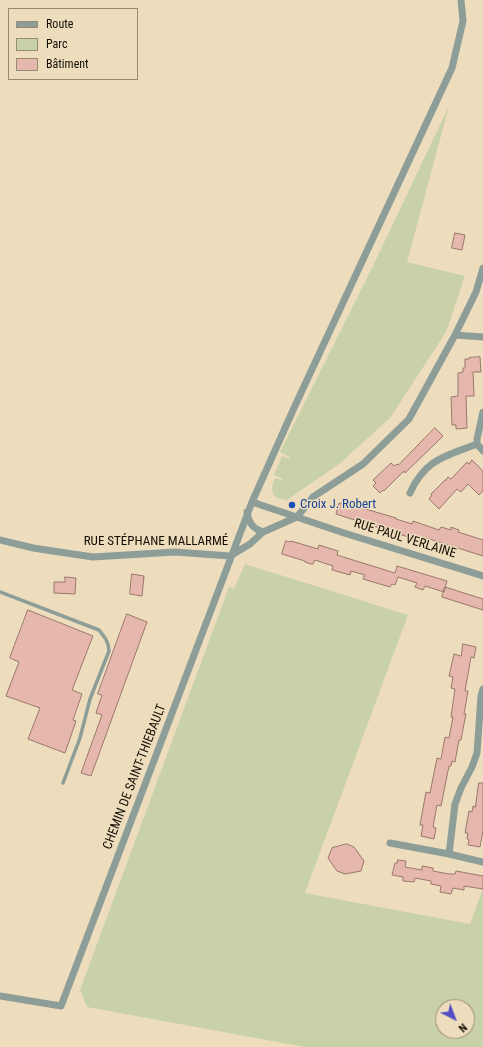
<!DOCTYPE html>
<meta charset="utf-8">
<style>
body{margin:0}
#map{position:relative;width:483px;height:1047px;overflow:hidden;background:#eeddbd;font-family:"Roboto Condensed",sans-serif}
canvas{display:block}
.legend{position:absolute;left:8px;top:8px;width:130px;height:72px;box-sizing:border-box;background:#eeddbd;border:1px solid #968a73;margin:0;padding:5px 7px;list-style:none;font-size:12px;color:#130d04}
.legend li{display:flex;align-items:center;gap:8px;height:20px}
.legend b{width:20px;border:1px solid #968a73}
.north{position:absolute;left:435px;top:999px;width:40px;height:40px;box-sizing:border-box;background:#eeddbd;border:1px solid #968a73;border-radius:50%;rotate:138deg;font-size:11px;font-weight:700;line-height:16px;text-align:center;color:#130d04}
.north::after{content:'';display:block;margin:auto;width:14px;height:18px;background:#544ec5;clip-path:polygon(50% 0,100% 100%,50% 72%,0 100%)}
</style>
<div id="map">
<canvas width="483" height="1047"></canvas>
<ul class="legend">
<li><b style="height:5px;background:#8d9e99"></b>Route</li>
<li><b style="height:11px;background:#c8d1a7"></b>Parc</li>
<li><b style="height:11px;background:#e6b7ac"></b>Bâtiment</li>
</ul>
<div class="north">N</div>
</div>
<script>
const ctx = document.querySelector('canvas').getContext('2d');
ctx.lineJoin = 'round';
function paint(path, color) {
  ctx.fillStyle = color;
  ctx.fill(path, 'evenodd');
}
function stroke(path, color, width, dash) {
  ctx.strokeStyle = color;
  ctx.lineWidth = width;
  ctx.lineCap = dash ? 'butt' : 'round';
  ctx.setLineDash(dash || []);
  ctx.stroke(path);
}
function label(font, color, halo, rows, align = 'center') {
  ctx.font = font + ' "Roboto Condensed",sans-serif';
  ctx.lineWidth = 3;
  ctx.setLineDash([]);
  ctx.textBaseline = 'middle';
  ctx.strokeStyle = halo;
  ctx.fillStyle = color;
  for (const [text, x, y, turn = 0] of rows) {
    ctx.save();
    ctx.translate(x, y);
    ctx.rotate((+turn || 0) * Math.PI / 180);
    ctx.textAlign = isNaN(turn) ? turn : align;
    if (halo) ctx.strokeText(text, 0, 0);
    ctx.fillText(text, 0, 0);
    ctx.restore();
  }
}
paint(new Path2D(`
 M449,106l-42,156 58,14 -19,56 -56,86 -51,46 -52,36c-15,-1 -18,-9 -12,-22l7,2 1,-1 -9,-4 8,-19 8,3 1,-1 -11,-6 92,-184z
 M245,564l163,51 -103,278 165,31 13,-36v159h-178l-218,-40 -7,-17 149,-403 5,2zM443,1007h24v24h-24z`), '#c8d1a7');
const building = new Path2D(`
 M455,233l10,2 -3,15 -10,-2z
 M480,357l1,15h-8l1,24h-8l1,32 -11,1v-4h-4l-1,-28 7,-1v-23l5,-1v-4h2v-9h4v-1z
 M435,428l8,8 -3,3 -35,34 -1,-2 -20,20 -1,-1 -3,3 -7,-7 3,-3 -3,-3 18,-17 3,3 3,-2 1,1z
 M472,460l11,11v20l-4,4 -11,-11 -7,8 -4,-3 -18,20 -10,-10 3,-4 -1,-1 14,-14h1l2,-3 3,2 16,-17 2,2z
 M342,502l54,16v1l16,5 1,-3 26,9 2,-3 10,3v-3l8,3 -1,2 25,8v16l-60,-19 -2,4 -79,-25 -6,-2 3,-11 2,1z
 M286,541l4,1 1,-1 27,8 1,-4 19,6 -1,4 58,18 2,-7 50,15 -3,11 -19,-6 -2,4 -3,-1 -5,-2 2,-4 -19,-6 -3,8 -3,-1 -2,3 -27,-8 2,-4 -14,-4 -1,4 -18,-5 1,-4 -18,-6 -2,4h-2l-6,-2v-1l-23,-7z
 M132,574l12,2 -2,20 -12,-2z
 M65,577l11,1 -1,16 -21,-1v-11h11z
 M445,587l38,12v11l-41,-13z
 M28,610l65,26 -21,54 10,4 -9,26 3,1 -11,32 -37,-14 12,-31 -34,-12 13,-34 -9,-4z
 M127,614l20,8 -56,154 -10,-3 21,-58 -6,-2 6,-18 -4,-1z
 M463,644l13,3 -2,11 -3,-1 -6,34h3l-4,23h2l-3,15 -2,11h-2l-4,22 -3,-1 -1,5h-2l-8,40 -4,-1 -4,22 3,1 -2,11 -13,-3 2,-11h-3l6,-33 4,1 7,-35 4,1 4,-22 4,1 4,-21h-2l4,-28 -4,-1 2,-11 -4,-1 5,-22 7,2z
 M479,783h4v48l-3,16 -12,-2 1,-5 -2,-1 1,-6h-3l4,-22 3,1 1,-6 2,1z
 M347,844l7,3 10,14 -3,10 -16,3 -8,-3 -9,-13 4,-10z
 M398,860l8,1 -1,6 17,3v-4l11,2v3l16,3h6l1,-3 27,5v13l-19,-3v4l-11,-2 -2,6 -11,-2 1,-6 -10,-2v-3l-16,-3 -1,4 -11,-1v-4l-11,-2 3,-12h2z`);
paint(building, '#e6b7ac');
stroke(building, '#9a776e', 1);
stroke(new Path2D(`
 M0,592l99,38c6,8 9,10 10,21l-19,48 -10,39 -17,45`), '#8d9e99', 3.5);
stroke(new Path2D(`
 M455,335l28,2
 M483,412l-6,27v5l6,7
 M410,493c15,-34 36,-37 67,-49
 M252,502l92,31 139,43
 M247,512c2,11 5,16 16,20
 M0,540l33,8 60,9 82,-5 55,4 20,-12 13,-12 34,-15 16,-20 50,-33 46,-45 46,-84 21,-43 7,-24
 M390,843l59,11 34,8
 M449,854l6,-50 6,-16 11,-21 5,-14 4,-57 2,-7
 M0,996l61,10 191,-504 42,-94 158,-340 11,-47 -2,-21`), '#8d9e99', 7);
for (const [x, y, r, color] of [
 [292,505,4,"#1a4fb4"]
]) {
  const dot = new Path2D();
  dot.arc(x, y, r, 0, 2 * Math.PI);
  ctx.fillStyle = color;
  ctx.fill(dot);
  stroke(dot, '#eeddbd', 1.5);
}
label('13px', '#164399', '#eeddbd', [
 ["Croix J. Robert",300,505]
], 'left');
label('13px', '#130d04', '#eeddbd', [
 ["RUE PAUL VERLAINE",405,539,17],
 ["RUE STÉPHANE MALLARMÉ",156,542],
 ["CHEMIN DE SAINT-THIEBAULT",135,777,-69]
]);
</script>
